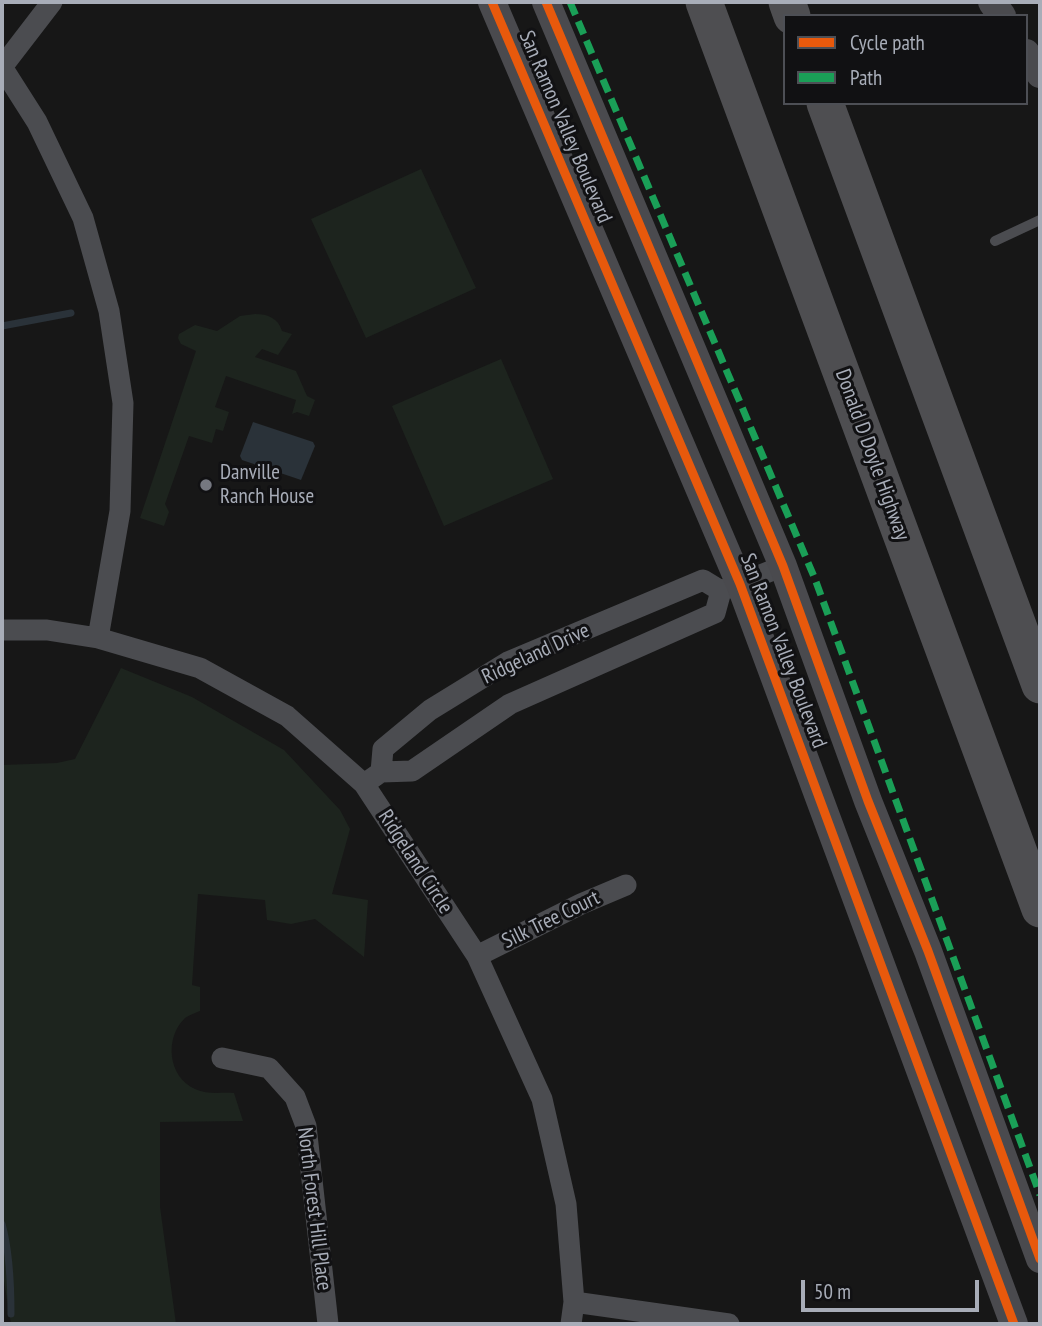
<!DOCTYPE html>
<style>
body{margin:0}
#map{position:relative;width:1042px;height:1326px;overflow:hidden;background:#171717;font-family:"PT Sans Narrow",sans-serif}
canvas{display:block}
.frame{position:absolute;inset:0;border:4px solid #a8adb8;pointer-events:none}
.legend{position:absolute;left:783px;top:14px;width:245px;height:91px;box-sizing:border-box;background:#111113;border:2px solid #4d4f55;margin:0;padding:9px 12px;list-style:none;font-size:21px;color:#a8adb8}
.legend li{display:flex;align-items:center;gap:14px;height:35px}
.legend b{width:35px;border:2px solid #4d4f55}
.scale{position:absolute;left:801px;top:1280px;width:178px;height:32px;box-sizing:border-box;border:4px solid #a8adb8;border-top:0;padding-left:9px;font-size:21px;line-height:24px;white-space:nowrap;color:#a8adb8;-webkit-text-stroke:5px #111113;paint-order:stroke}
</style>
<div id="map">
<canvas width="1042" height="1326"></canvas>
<div class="frame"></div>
<ul class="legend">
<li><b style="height:9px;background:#e8590c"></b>Cycle path</li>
<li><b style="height:9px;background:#1a9f57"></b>Path</li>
</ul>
<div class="scale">50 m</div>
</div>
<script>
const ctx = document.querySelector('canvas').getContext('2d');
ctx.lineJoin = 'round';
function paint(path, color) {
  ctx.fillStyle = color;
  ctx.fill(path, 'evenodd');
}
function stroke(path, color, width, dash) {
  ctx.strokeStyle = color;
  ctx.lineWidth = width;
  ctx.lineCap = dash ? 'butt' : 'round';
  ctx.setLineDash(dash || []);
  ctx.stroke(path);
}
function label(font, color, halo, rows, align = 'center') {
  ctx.font = font + ' "PT Sans Narrow",sans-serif';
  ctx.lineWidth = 6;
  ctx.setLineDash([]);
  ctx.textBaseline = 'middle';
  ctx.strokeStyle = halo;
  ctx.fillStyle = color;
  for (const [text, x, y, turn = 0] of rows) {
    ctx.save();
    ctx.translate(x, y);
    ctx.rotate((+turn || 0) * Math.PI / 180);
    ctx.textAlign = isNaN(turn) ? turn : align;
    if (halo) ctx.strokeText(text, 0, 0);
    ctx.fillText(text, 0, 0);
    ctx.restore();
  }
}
paint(new Path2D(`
 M421,169l55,119 -110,50 -55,-119z
 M255,314c13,0 23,4 27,17l10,3 -14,21 -16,-6 -7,8 41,14 11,25 8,4 -6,16 -12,-4 -5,2 4,-14 -70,-24 -11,31 14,5 -6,19 -7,-2 -4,14 -23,-7 -24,68 4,8 -5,14 -24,-8 56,-167 -15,-7 -3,-6 1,-4 16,-9 22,6 23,-15z
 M501,359l52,120 -109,47 -52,-120z
 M121,668l71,29 92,53 56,60 10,19 -18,65 36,6 -4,57 -49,-38 -24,5 -24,-4 -2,-20 -67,-6 -6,91 8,2v24c-5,2 -11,4 -15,7 -21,20 -17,59 10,71 13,6 25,3 39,4l9,28 -83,1v85l16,117h-165l-9,-55v-504l55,-2 18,-4z`), '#1d241e');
paint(new Path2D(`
 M253,422l60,20 2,4 -14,34 -59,-20 -2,-4z`), '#2a3239');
stroke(new Path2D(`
 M2,326l69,-13
 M2,1224c8,29 9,60 9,90`), '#2a3239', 7);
stroke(new Path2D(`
 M995,241l45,-21`), '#4b4c50', 10);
stroke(new Path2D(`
 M2,67l35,55 46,96 26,93 14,92 -3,108 -22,127
 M2,67l50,-65
 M726,589l57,-23
 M2,630h45l51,8 102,30 87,48 77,68 113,172 65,143 24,105 8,98 -3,22
 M381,772l2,-23 47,-39 78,-48 195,-82 18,11
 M364,784l17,-12 31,-1 98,-67 205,-91 6,-22
 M477,956l104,-52 45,-19
 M222,1058l47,10 26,29 11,29 22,198
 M574,1302l155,22`), '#4b4c50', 21);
stroke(new Path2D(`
 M492,2l248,582 274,740
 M546,2l237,564 85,235 60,150 112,308
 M992,2l10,14
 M1026,53l14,21`), '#4a4a4e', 28);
stroke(new Path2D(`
 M704,2l336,907
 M787,2l5,14
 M825,103l215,582`), '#4e4e51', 37);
stroke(new Path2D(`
 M570,2l245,577 225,616`), '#1a9f57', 7, [14, 7]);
stroke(new Path2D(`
 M492,2l248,582 274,740
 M546,2l237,564 85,235 60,150 112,308`), '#e8590c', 9);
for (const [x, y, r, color] of [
 [206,485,7,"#757880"]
]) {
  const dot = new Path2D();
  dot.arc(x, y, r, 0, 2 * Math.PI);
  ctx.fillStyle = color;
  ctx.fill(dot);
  stroke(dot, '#111113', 2.5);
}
label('21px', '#a8adb8', '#111113', [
 ["San Ramon Valley Boulevard",565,127,67],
 ["Donald D Doyle Highway",872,455,70],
 ["San Ramon Valley Boulevard",783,651,69],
 ["Ridgeland Drive",536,654,-25],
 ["Ridgeland Circle",415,862,57],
 ["Silk Tree Court",551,920,-26],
 ["North Forest Hill Place",314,1209,83]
]);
label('21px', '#a8adb8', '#111113', [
 ["Danville",220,473],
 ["Ranch House",220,497]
], 'left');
</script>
